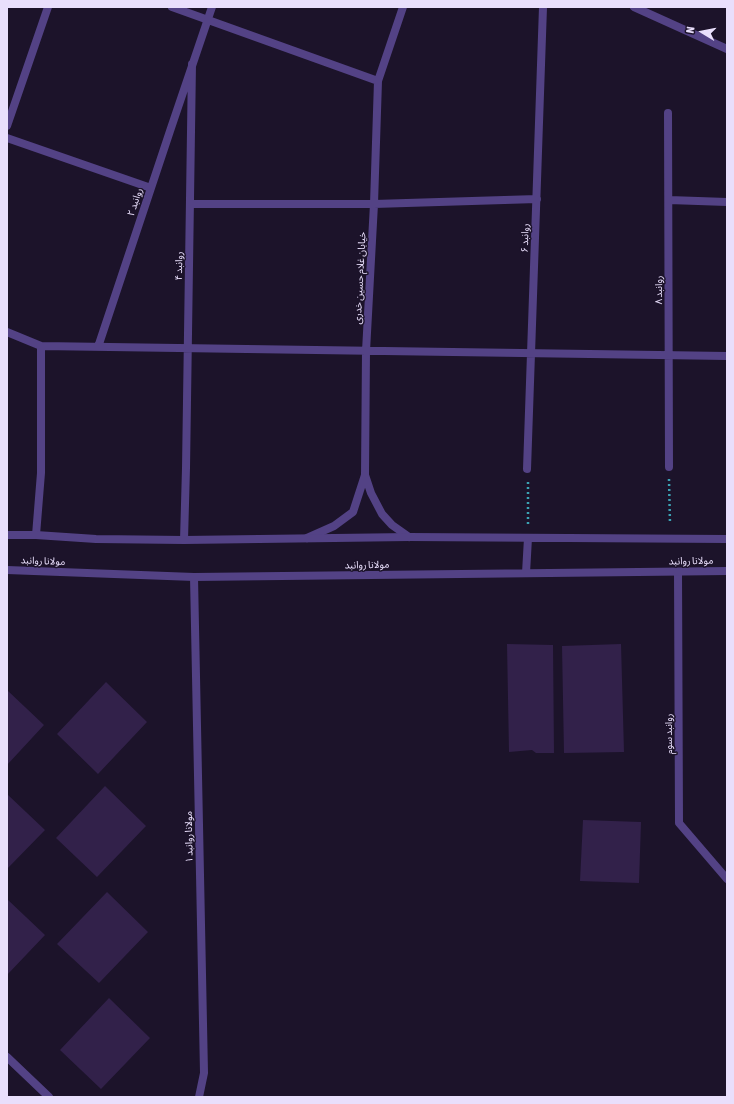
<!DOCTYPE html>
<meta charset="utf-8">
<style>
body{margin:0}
#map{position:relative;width:734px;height:1104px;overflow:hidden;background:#1c132a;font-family:"Asap Condensed",sans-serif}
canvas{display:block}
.frame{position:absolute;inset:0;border:8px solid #e9dffc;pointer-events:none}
.north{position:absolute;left:682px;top:12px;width:40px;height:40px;-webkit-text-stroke:3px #1c132a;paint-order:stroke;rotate:280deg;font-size:11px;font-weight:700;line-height:16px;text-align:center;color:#e9dffc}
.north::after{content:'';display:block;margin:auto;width:14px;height:18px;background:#e9dffc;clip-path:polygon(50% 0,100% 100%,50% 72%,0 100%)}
</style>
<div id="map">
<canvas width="734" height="1104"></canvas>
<div class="frame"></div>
<div class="north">N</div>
</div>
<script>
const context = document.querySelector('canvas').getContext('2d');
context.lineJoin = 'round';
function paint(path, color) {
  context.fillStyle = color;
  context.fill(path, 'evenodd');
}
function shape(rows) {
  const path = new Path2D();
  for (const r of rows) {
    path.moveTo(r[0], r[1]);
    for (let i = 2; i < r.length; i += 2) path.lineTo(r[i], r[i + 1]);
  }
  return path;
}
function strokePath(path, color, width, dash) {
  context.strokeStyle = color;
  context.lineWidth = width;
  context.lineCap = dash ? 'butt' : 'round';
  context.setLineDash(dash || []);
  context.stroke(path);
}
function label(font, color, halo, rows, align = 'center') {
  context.font = font + ' "Asap Condensed","Noto Sans Arabic",sans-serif';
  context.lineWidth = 3;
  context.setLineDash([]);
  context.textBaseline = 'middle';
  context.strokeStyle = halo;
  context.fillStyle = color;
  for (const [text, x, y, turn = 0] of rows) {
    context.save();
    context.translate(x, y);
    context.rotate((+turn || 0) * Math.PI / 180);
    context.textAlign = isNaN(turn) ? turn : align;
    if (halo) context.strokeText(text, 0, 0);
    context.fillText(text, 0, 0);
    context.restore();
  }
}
const building = shape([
 [507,644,553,645,554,753,536,753,532,750,509,752],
 [621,644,624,752,564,753,562,646],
 [106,682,147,722,98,774,57,734],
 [7,690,44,725,7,765],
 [105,786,146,826,97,877,56,838],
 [7,794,45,830,7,869],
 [583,820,641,822,639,883,580,881],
 [107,892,148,932,99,983,57,944],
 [7,899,45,935,7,975],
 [109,998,150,1038,101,1089,60,1050]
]);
const path = shape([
 [669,479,670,524],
 [528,482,528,525]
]);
const minor = shape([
 [172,7,378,81,403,7],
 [634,7,727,49],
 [668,113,669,467],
 [7,126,48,7],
 [7,138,151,188],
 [669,200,727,202],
 [190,204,374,204,537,199],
 [7,332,41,346,727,356],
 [98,347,170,131,212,7],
 [527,469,543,7],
 [365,475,371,493,382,514,392,525,409,537],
 [36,535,41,473,41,346],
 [307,538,334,526,353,512,365,475,366,351,374,204,378,81],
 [184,540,186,468,192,64],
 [678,572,679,823,727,879],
 [194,577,204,1073,199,1097],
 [7,1057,49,1097]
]);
const tertiary = shape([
 [7,535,36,535,96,539,184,540,409,537,727,539],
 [7,570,194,577,727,571],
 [526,573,528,538]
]);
const streetNames = [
 ["روانبد ۲",135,202,-72],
 ["روانبد ۶",525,238,-88],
 ["روانبد ۴",179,266,-89],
 ["خیابان غلام حسین خدری",360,278,-87],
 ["روانبد ۸",659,290,-90],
 ["مولانا روانبد",43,561,2],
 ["مولانا روانبد",691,561,-1],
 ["مولانا روانبد",367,565,-1],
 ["روانبد سوم",669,734,-90],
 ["مولانا روانبد ۱",189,837,-91]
];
paint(building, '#32214a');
strokePath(path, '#3ba2b4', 2.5, [2, 3]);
strokePath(minor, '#534285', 8);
strokePath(tertiary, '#534285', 8);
label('10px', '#e9dffc', '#1c132a', streetNames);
</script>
